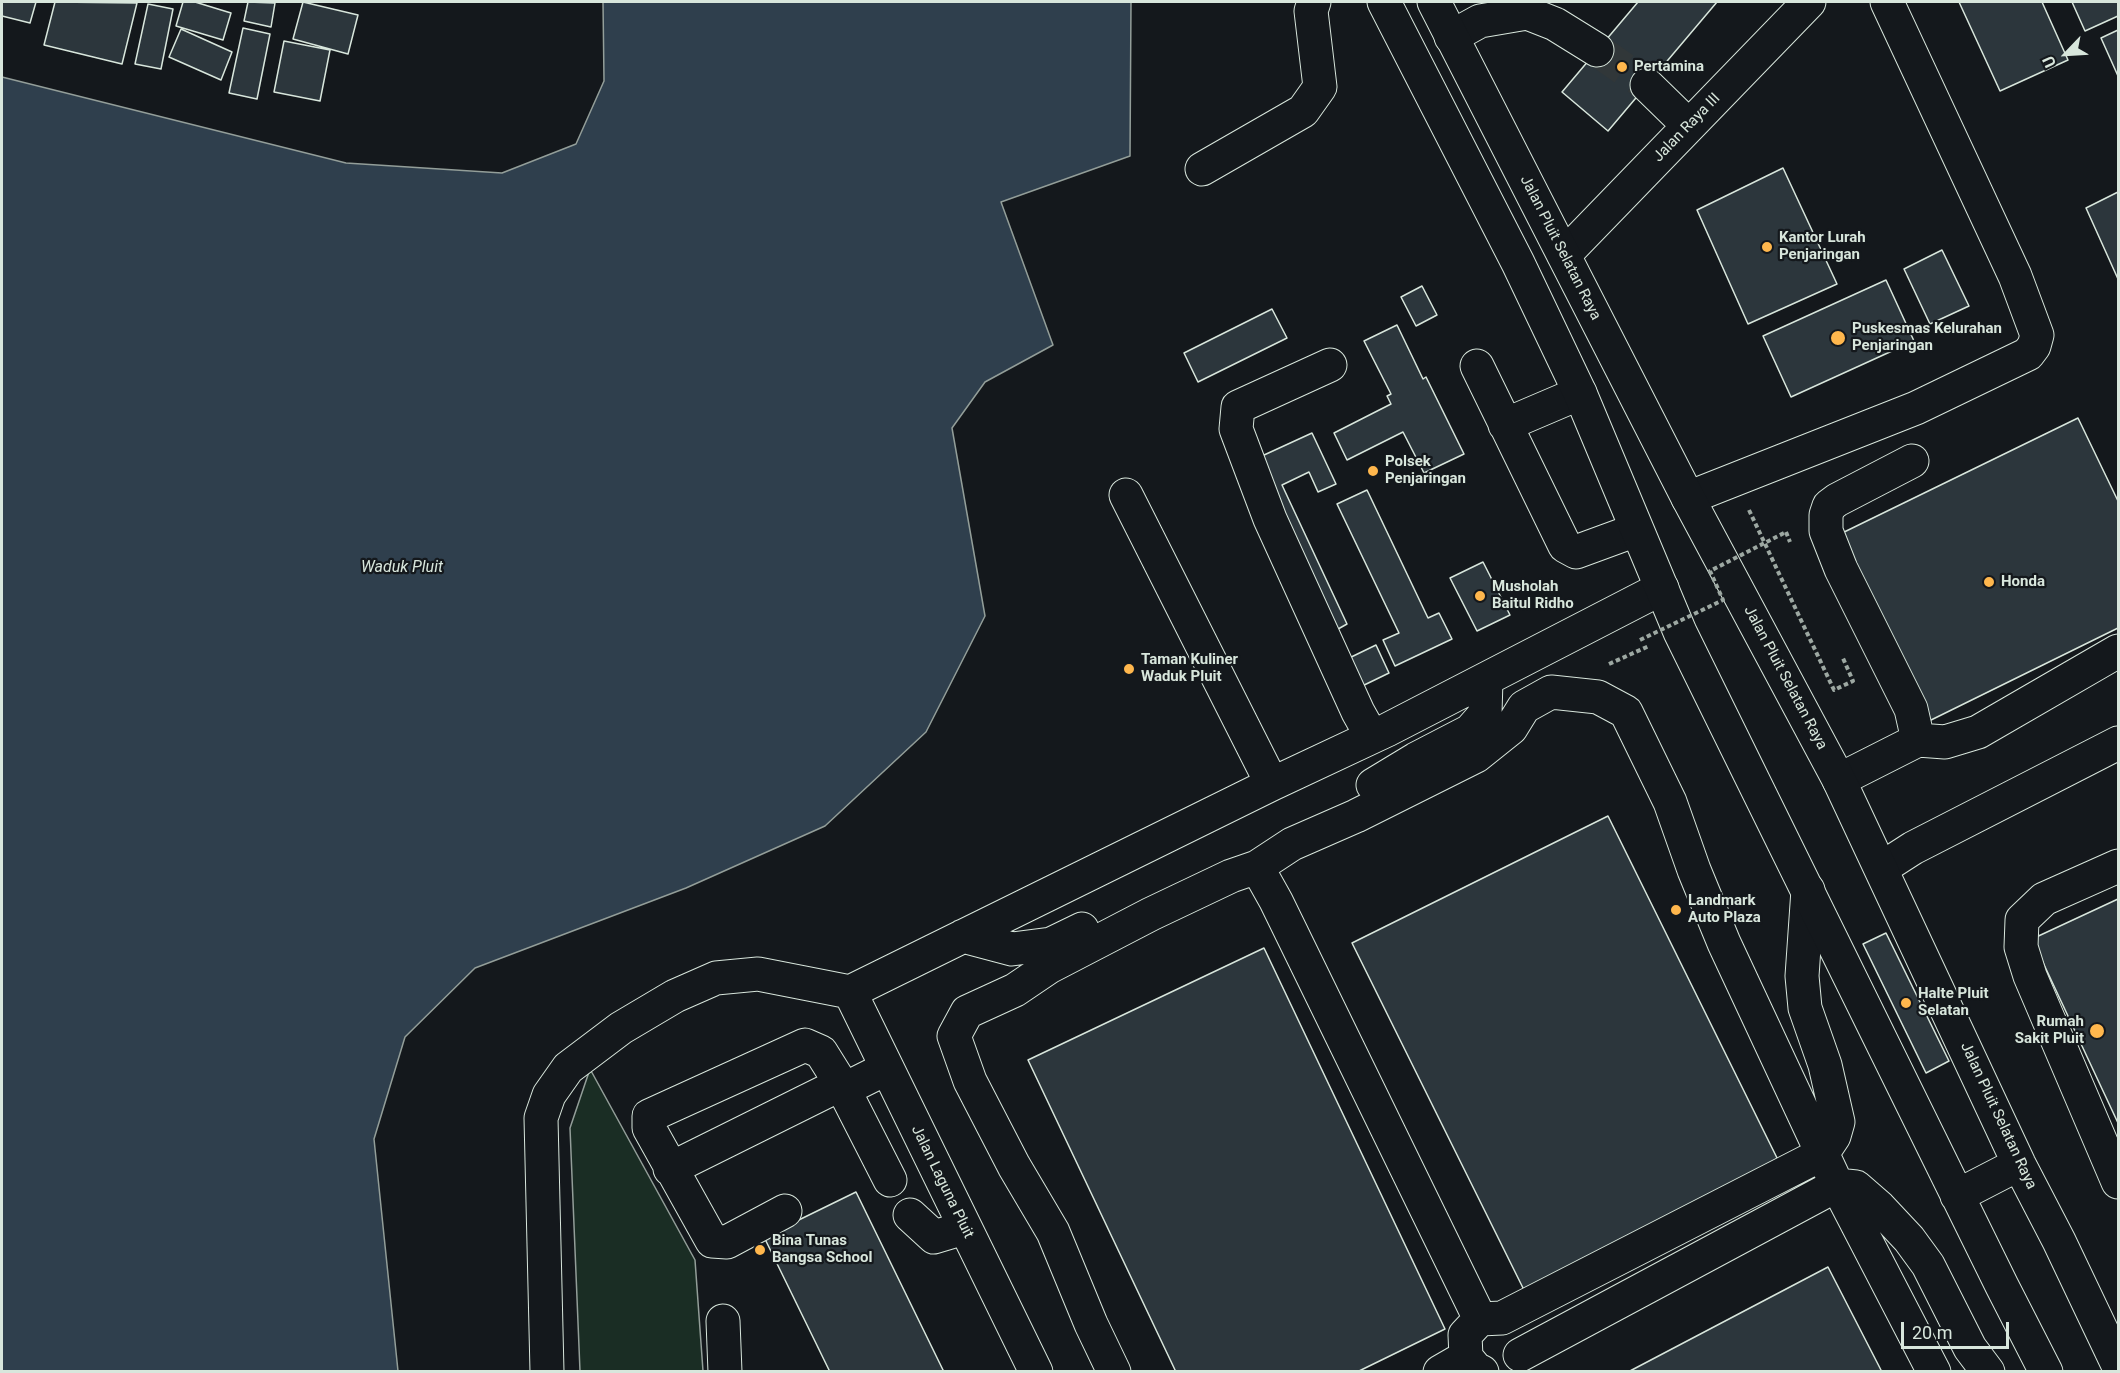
<!DOCTYPE html>
<style>
body{margin:0}
#map{position:relative;width:2120px;height:1373px;overflow:hidden;background:#14181c;font-family:Roboto,sans-serif}
canvas{display:block}
.frame{position:absolute;inset:0;border:3px solid #d8e6dc;pointer-events:none}
.north{position:absolute;left:2036px;top:24px;width:60px;height:60px;-webkit-text-stroke:4px #14181c;paint-order:stroke;rotate:245deg;font-size:16px;font-weight:700;line-height:24px;text-align:center;color:#d8e6dc}
.north::after{content:'';display:block;margin:auto;width:21px;height:27px;background:#d8e6dc;clip-path:polygon(50% 0,100% 100%,50% 72%,0 100%)}
.scale{position:absolute;left:1901px;top:1322px;width:108px;height:27px;box-sizing:border-box;border:3px solid #d8e6dc;border-top:0;padding-left:8px;font-size:18px;line-height:21px;white-space:nowrap;color:#d8e6dc;-webkit-text-stroke:4px #14181c;paint-order:stroke}
</style>
<div id="map">
<canvas width="2120" height="1373"></canvas>
<div class="frame"></div>
<div class="north">U</div>
<div class="scale">20 m</div>
</div>
<script>
const context = document.querySelector('canvas').getContext('2d');
context.lineJoin = 'round';
function paint(path, color) {
  context.fillStyle = color;
  context.fill(path, 'evenodd');
}
function shape(rows) {
  const path = new Path2D();
  for (const r of rows) {
    path.moveTo(r[0], r[1]);
    for (let i = 2; i < r.length; i += 2) path.lineTo(r[i], r[i + 1]);
  }
  return path;
}
function strokePath(path, color, width, dash) {
  context.strokeStyle = color;
  context.lineWidth = width;
  context.lineCap = dash ? 'butt' : 'round';
  context.setLineDash(dash || []);
  context.stroke(path);
}
function label(font, color, halo, rows, align = 'center') {
  context.font = font + ' Roboto,sans-serif';
  context.lineWidth = 4.5;
  context.setLineDash([]);
  context.textBaseline = 'middle';
  context.strokeStyle = halo;
  context.fillStyle = color;
  for (const [text, x, y, turn = 0] of rows) {
    context.save();
    context.translate(x, y);
    context.rotate((+turn || 0) * Math.PI / 180);
    context.textAlign = isNaN(turn) ? turn : align;
    if (halo) context.strokeText(text, 0, 0);
    context.fillText(text, 0, 0);
    context.restore();
  }
}
const green = shape([
 [590,1069,695,1260,703,1371,580,1371,570,1128,590,1069]
]);
const water = shape([
 [603,2,1131,2,1130,156,1001,202,1053,345,985,382,952,428,985,616,926,732,825,826,686,888,475,968,405,1037,374,1139,398,1371,2,1371,2,77,346,163,502,173,576,144,604,81,603,2]
]);
const building = shape([
 [2,2,36,2,30,23,2,16,2,2],
 [55,2,137,3,122,64,44,45,55,2],
 [183,2,195,2,231,13,223,40,176,26,183,2],
 [248,2,275,3,271,27,244,21,248,2],
 [303,2,358,15,348,54,293,39,303,2],
 [1638,2,1717,2,1608,131,1562,92,1638,2],
 [1959,2,2042,2,2068,60,2000,91,1959,2],
 [2072,2,2118,2,2118,16,2085,31,2072,2],
 [148,4,173,9,161,69,135,64,148,4],
 [243,28,270,34,257,99,229,93,243,28],
 [181,29,232,52,221,80,169,57,181,29],
 [2118,30,2118,76,2101,38,2118,30],
 [284,41,330,50,320,101,274,92,284,41],
 [1783,168,1837,284,1748,324,1697,210,1783,168],
 [2118,192,2118,279,2086,208,2118,192],
 [1942,250,1969,306,1930,324,1904,269,1942,250],
 [1886,280,1914,341,1791,397,1763,336,1886,280],
 [1422,286,1437,315,1416,326,1401,297,1422,286],
 [1272,309,1287,338,1198,382,1184,353,1272,309],
 [1397,325,1423,379,1426,377,1464,454,1424,473,1403,432,1347,460,1334,433,1391,404,1387,396,1391,394,1364,341,1397,325],
 [2078,418,2118,501,2118,628,1927,722,1836,536,2078,418],
 [1312,433,1336,484,1318,492,1309,472,1282,485,1347,624,1331,633,1251,461,1312,433],
 [1367,490,1428,618,1439,613,1452,639,1395,666,1383,640,1399,633,1337,504,1367,490],
 [1483,562,1510,615,1477,631,1450,578,1483,562],
 [1376,645,1389,673,1356,689,1343,661,1376,645],
 [1608,816,1781,1166,1525,1292,1352,943,1608,816],
 [2118,899,2118,1123,2032,939,2118,899],
 [1886,933,1949,1061,1926,1073,1863,944,1886,933],
 [1264,948,1445,1329,1357,1372,1176,1372,1028,1060,1264,948],
 [856,1192,944,1372,830,1372,764,1237,856,1192],
 [1828,1267,1882,1372,1628,1372,1828,1267]
]);
const minorTunnel = shape([
 [1597,50,1647,85]
]);
const path = shape([
 [1749,510,1834,690,1853,681,1842,656],
 [1786,532,1790,542],
 [1609,664,1649,646]
]);
const minor = shape([
 [1451,37,1480,21,1527,13,1555,24,1597,50],
 [1647,85,1689,126],
 [1202,169,1303,111,1320,87,1311,11,1314,2],
 [1564,255,1809,2],
 [1330,365,1238,407,1236,429,1270,519,1358,712,1372,737],
 [1477,366,1565,546,1576,552,1636,530],
 [1505,425,1580,393],
 [1126,495,1272,784],
 [1688,498,1916,408,2028,354,2034,346,2037,335,2015,276,1887,2],
 [1918,740,1945,742,1978,732,2118,651],
 [1839,780,1918,740,1911,709,1841,569,1826,531,1826,515,1829,506,1837,500,1912,461],
 [1373,785,1416,759,1470,731,1485,714,1486,679],
 [2118,866,2044,899,2022,920,2021,947,2030,976,2118,1182],
 [1257,867,1276,901,1480,1319],
 [1882,868,1913,848,2118,743],
 [963,936,1012,949,1051,944,1082,929],
 [850,992,1036,1372],
 [670,1169,841,1084,853,1085,887,1068],
 [785,1211,727,1242,712,1241,649,1128,649,1116,805,1045,821,1052,841,1084,890,1180],
 [910,1215,934,1237,964,1228],
 [1502,1318,1822,1154,1834,1136,1838,1122,1825,1065,1805,1008,1802,976,1808,890],
 [723,1321,725,1372],
 [1520,1355,1837,1185,1856,1187,1879,1207,1909,1239,1928,1265,1970,1348,1988,1372],
 [547,1372,541,1118,549,1095,568,1068,621,1028,675,996,716,978,758,974,850,992,1272,784,1387,730,1662,588],
 [1114,1372,1091,1324,1053,1232,1014,1166,970,1081,954,1036,967,1012,1015,990,1049,967,1151,914,1231,876,1257,867,1292,844,1356,816,1476,756,1511,728,1524,707,1551,692,1598,697,1626,712,1670,802,1694,870,1724,943,1837,1185,1934,1372],
 [1440,1372,1466,1357],
 [1482,1372,1476,1369,1466,1357,1465,1335,1480,1319,1502,1318]
]);
const highway = shape([
 [1384,2,1518,263,1580,393,1680,632,2002,1286,2046,1372],
 [1434,2,1688,498,1839,780,2019,1164,2059,1241,2118,1365],
 [1957,1196,2019,1164]
]);
const pathBridge = shape([
 [1640,640,1723,600,1710,571,1786,532]
]);
const markers = [
 [1622,67,6,"#ffb74d"],
 [1767,247,6,"#ffb74d"],
 [1838,338,8,"#ffb74d"],
 [1373,471,6,"#ffb74d"],
 [1989,582,6,"#ffb74d"],
 [1480,596,6,"#ffb74d"],
 [1129,669,6,"#ffb74d"],
 [1676,910,6,"#ffb74d"],
 [1906,1003,6,"#ffb74d"],
 [2097,1031,8,"#ffb74d"],
 [760,1250,6,"#ffb74d"]
];
const poiNames = [
 ["Pertamina",1634,67],
 ["Kantor Lurah",1779,238],
 ["Penjaringan",1779,255],
 ["Puskesmas Kelurahan",1852,329],
 ["Penjaringan",1852,346],
 ["Polsek",1385,462],
 ["Penjaringan",1385,479],
 ["Honda",2001,582],
 ["Musholah",1492,587],
 ["Baitul Ridho",1492,604],
 ["Taman Kuliner",1141,660],
 ["Waduk Pluit",1141,677],
 ["Landmark",1688,901],
 ["Auto Plaza",1688,918],
 ["Halte Pluit",1918,994],
 ["Selatan",1918,1011],
 ["Rumah",2084,1022,"right"],
 ["Sakit Pluit",2084,1039,"right"],
 ["Bina Tunas",772,1241],
 ["Bangsa School",772,1258]
];
const streetNames = [
 ["Jalan Raya III",1687,128,-46],
 ["Jalan Pluit Selatan Raya",1560,248,63],
 ["Jalan Pluit Selatan Raya",1785,678,62],
 ["Jalan Pluit Selatan Raya",1998,1116,65],
 ["Jalan Laguna Pluit",942,1182,64]
];
const waterNames = [
 ["Waduk Pluit",402,568]
];
paint(green, '#1a2d24');
strokePath(green, '#939e99', 1.5);
paint(water, '#2f3f4d');
strokePath(water, '#939e99', 1.5);
paint(building, '#2c363c');
strokePath(building, '#d8e6dc', 1.5);
strokePath(minorTunnel, '#313739', 33, [33, 16]);
strokePath(minor, '#d8e6dc', 35);
strokePath(highway, '#d8e6dc', 35);
strokePath(path, '#9da8a2', 4, [4.5, 3]);
strokePath(minor, '#14181c', 33);
strokePath(highway, '#14181c', 33);
strokePath(pathBridge, '#9da8a2', 4, [4.5, 3]);
for (const [x, y, r, color] of markers) {
  const dot = new Path2D();
  dot.arc(x, y, r, 0, 2 * Math.PI);
  context.fillStyle = color;
  context.fill(dot);
  strokePath(dot, '#14181c', 2);
}
label('bold 15px', '#d8e6dc', '#14181c', poiNames, 'left');
label('15px', '#d8e6dc', '#14181c', streetNames);
label('italic 16px', '#d8e6dc', '#14181c', waterNames);
</script>
